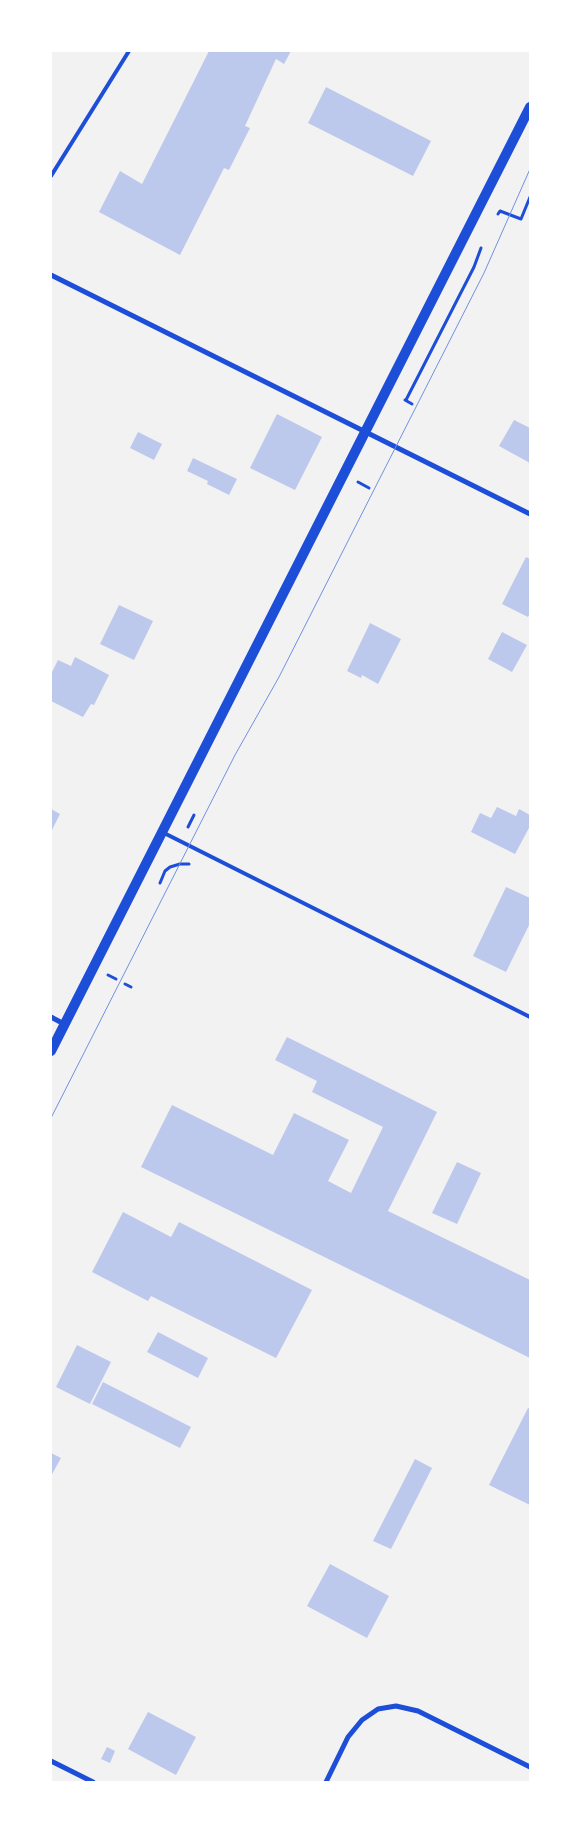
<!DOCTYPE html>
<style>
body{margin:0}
#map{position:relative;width:581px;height:1833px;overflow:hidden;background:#f2f2f2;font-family:Helvetica,sans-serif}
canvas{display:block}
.frame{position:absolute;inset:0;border:52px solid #fff;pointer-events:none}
</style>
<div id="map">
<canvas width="581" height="1833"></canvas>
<div class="frame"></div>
</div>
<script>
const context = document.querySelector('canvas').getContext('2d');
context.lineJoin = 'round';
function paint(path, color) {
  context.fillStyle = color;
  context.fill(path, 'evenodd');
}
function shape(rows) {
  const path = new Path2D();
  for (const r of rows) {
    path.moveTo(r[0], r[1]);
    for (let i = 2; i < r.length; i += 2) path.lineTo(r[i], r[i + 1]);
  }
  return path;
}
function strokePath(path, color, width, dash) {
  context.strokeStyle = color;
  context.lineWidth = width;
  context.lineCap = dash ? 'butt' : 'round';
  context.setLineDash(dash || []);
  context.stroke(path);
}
const building = shape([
 [209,51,291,51,284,64,276,59,245,126,250,128,229,170,224,168,180,255,99,212,120,171,142,184],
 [326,87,431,141,413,176,308,123],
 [277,414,322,437,295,490,250,468],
 [514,420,530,428,530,463,499,446],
 [138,432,162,444,154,460,130,448],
 [193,458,237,479,229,495,207,484,208,481,187,471],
 [526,557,530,559,530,613,528,617,502,604],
 [119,605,153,621,134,660,100,644],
 [370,623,401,639,378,684,362,675,361,678,347,671],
 [502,632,527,645,512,672,488,659],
 [75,657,109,675,94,705,91,704,83,717,51,701,51,674,58,660,71,666],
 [497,807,516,816,519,809,530,815,530,826,515,854,471,832,480,813,491,818],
 [51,809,60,814,51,832],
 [506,887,530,898,530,923,506,972,473,956],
 [287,1037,437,1112,388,1211,530,1280,530,1358,141,1167,172,1105,273,1155,294,1113,349,1140,328,1181,351,1193,383,1127,312,1092,317,1081,275,1060],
 [457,1162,481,1173,457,1224,432,1213],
 [123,1212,171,1237,179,1222,312,1290,276,1358,151,1296,148,1301,92,1272],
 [158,1332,208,1358,198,1378,147,1352],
 [77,1345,111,1362,90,1404,56,1387],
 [103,1382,191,1427,180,1448,92,1404],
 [528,1408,530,1409,530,1505,489,1485],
 [51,1453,61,1458,51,1476],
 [415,1459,432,1468,391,1549,373,1541],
 [330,1564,389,1596,367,1638,307,1606],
 [148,1712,196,1737,176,1775,128,1749],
 [107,1747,115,1751,110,1763,101,1759]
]);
const path = shape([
 [498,214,500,211,521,219,530,197],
 [405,400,412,404],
 [406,400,474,267,481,248],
 [358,482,369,488],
 [188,827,194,815],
 [160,883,165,871,170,867,180,864,189,864],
 [108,975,116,979],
 [125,984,131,987]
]);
const service = shape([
 [51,176,129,51],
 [164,833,530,1017]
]);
const minor = shape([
 [51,275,530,514],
 [51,1017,64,1024],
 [51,1761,93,1782],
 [326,1782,348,1737,362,1720,378,1709,396,1706,418,1711,530,1767]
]);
const secondary = shape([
 [51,1051,530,107]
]);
const tram = shape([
 [51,1118,235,755,279,677,484,273,530,169]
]);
paint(building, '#bdc9ec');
strokePath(path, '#1d4ed8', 3);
strokePath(service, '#1d4ed8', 4);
strokePath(minor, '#1d4ed8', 5);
strokePath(secondary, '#1d4ed8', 10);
strokePath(tram, '#7290e2', 1);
</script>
